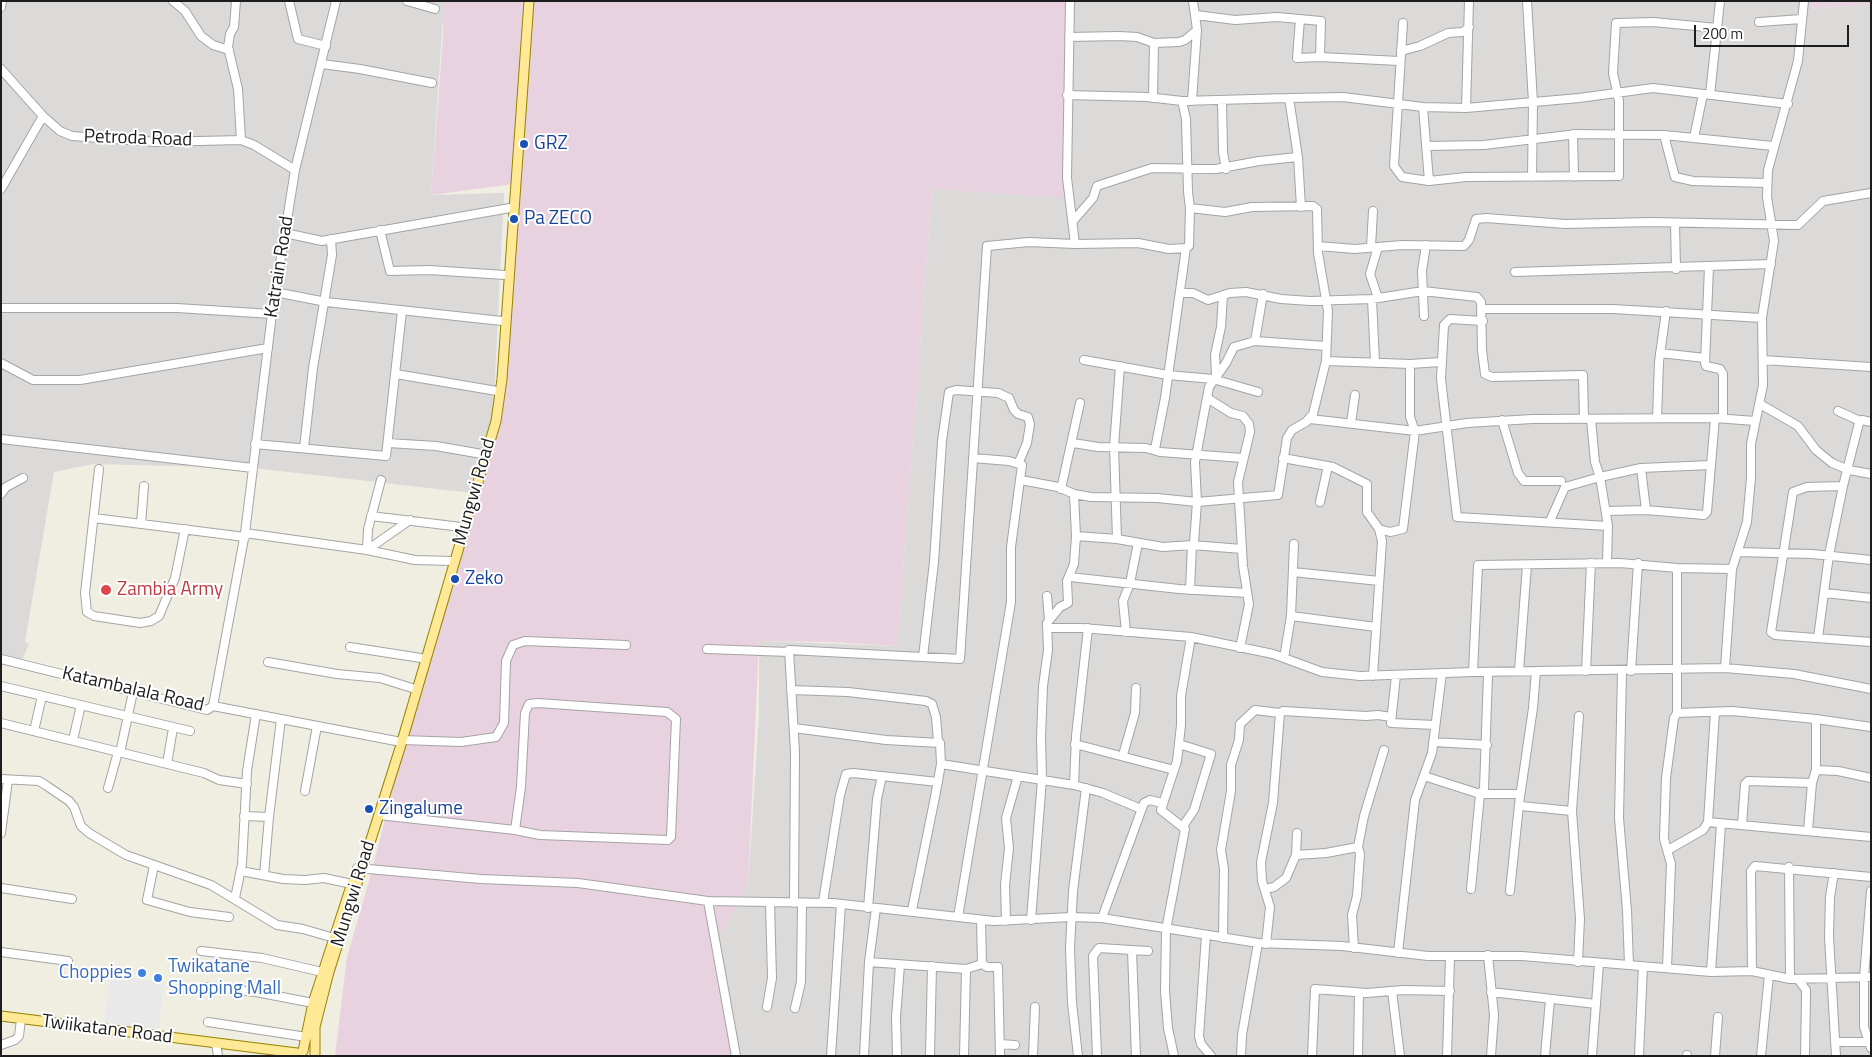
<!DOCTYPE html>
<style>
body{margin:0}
#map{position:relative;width:1872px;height:1057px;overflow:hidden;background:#efeee1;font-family:"Titillium Web",sans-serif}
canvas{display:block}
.frame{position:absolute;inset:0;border:2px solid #1d1d1d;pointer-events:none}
.scale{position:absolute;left:1694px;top:25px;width:155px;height:22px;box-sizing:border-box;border:2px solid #1d1d1d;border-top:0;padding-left:6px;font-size:15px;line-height:18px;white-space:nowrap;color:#1d1d1d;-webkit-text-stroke:4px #fff;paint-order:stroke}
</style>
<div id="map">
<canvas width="1872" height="1057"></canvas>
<div class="frame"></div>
<div class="scale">200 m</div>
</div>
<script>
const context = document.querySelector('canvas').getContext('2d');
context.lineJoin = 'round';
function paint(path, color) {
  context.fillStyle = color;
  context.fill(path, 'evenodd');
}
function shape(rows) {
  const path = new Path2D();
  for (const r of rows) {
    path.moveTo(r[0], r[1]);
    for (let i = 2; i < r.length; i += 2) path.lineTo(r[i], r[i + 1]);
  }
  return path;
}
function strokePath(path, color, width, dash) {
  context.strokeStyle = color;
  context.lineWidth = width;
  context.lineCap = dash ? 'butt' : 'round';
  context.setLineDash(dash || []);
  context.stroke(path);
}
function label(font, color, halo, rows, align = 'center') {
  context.font = font + ' "Titillium Web",sans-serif';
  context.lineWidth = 4;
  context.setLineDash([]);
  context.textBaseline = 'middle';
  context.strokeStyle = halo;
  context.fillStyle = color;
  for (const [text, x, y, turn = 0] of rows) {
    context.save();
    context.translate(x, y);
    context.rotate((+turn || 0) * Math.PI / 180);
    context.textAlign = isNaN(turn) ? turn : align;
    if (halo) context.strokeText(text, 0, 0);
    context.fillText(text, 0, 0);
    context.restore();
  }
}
const residential = shape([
 [1,1,444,1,431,195,504,193,493,419,472,493,253,468,94,464,54,472,25,642,29,644,19,667,1,661],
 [1066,1,1810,1,1810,9,1871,4,1871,1056,735,1056,715,942,748,886,759,714,759,641,897,646,932,189,1064,197]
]);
const industrial = shape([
 [443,1,1066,1,1064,198,932,189,897,646,829,642,759,641,748,886,715,943,735,1056,335,1056,347,957,371,874,395,780,492,448,521,183,431,195,443,38],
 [1810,1,1871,1,1871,4,1809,9]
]);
const parking = shape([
 [110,975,164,982,158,1035,103,1028]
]);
const minor = shape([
 [173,1,185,11,201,36,213,45,229,50],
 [236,1,234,27,230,34,228,47,238,89,241,140],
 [289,1,298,39,326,46],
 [407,1,435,9],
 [1070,1,1067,178,1075,244],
 [1527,1,1533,102,1532,177],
 [1,7,2,1],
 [1196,15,1235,20,1277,17,1321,21,1320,57],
 [1300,19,1297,58,1320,57,1399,61],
 [1759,22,1802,19],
 [1403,23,1394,166,1402,177,1429,181,1466,177,1619,176,1619,101,1613,73,1616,23,1653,22,1717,28],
 [1069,37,1119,36,1137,37,1154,43,1179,42,1185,40,1197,30,1193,1],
 [1401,51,1420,46,1448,33,1463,32,1469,27],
 [322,64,360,69,432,83],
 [1,69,43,116,60,131,72,136,157,142,241,140,254,145,295,170],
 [1067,95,1147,97,1182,101,1289,98],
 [1710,95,1720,1],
 [1153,98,1154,43],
 [1192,101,1197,30],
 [1222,101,1223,152,1226,169],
 [1423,107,1429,181],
 [1466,108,1469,1],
 [1573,134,1574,177],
 [1664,135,1675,177,1693,181,1766,183],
 [1694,138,1703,94],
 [1427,146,1484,145,1577,134,1664,135,1773,146],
 [1,189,43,116],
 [1301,207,1298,157,1289,98,1343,97,1423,107,1466,108,1579,98,1653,88,1788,104],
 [1073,221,1093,198,1097,186,1152,168,1216,169,1259,161,1298,157],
 [1675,223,1676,269],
 [380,230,390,271,429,270,505,275],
 [285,233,322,241,510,208],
 [1318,246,1355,249,1402,245,1464,246,1469,240,1476,219,1486,218,1565,224,1651,222,1798,225,1823,201,1871,193],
 [1371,247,1373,211],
 [1709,267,1705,363,1706,366,1720,369,1723,374,1723,418],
 [1515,272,1771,264],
 [275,292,326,302,502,321],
 [1180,293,1193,293,1208,300,1230,293,1246,292,1281,299,1310,301,1372,299,1423,291,1477,297,1481,302,1482,350,1485,374,1492,377,1583,375,1584,419],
 [1378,298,1370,274,1378,247],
 [1372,299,1375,362],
 [1,308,177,308,272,314],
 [1482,309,1613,309,1762,318],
 [1424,316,1422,271,1426,245],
 [1483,321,1450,319,1444,325,1441,379,1457,517,1608,526,1600,477,1641,468,1711,465],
 [1255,341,1263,294],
 [1660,353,1705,358],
 [1084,360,1168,375,1213,379,1258,392],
 [1763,360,1871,367],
 [1326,361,1410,364,1441,362],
 [1,363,33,380,80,380,268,348],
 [1410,364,1410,417,1415,431,1467,423,1532,419,1715,418,1755,421],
 [396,374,497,391],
 [1216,374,1215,355,1221,327,1223,295],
 [1207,398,1231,413,1243,416,1249,424,1250,432,1238,482,1243,566,1249,604,1240,648],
 [1760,404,1798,426,1816,450,1832,463,1849,470,1871,474],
 [1838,411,1860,421],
 [1657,418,1659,362,1666,311],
 [1310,419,1415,431,1403,529,1390,532,1379,529],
 [1502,420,1518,473,1524,481,1561,481],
 [1351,423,1355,395],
 [1,439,253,468],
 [388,443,436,446,482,454],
 [1073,443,1098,447,1146,448,1160,452,1243,458],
 [255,444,386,456,402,311],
 [304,448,313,368,332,255,331,239],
 [1155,449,1165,398,1186,248],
 [1283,458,1333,467,1367,484,1367,512,1379,529,1382,541,1373,676],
 [1641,468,1646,510],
 [99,469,85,593,87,612,94,616,140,623,151,621,159,616,175,578,185,529],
 [1021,480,1058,487,1074,494,1091,497,1157,498,1197,502,1278,495,1287,438,1292,430,1306,422,1313,414,1326,361,1328,311,1318,253,1317,209,1313,206,1252,207,1225,212,1190,208],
 [1843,486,1807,487,1793,492,1771,632,1775,635,1871,642],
 [1061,489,1080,403],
 [1,494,6,487,23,478],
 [1320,502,1328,466],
 [1606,511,1646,510,1704,515,1707,512,1715,418],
 [371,516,461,527],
 [94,518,245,537],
 [1550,521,1565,487,1600,477,1595,462,1591,419],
 [141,524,144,486],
 [245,533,367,550,415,560,452,561],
 [1076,536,1117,539,1163,547,1192,545,1194,543,1197,502,1195,462,1209,387,1226,363,1234,347,1255,341,1326,346],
 [1117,539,1114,447,1120,366],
 [367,550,368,529,381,480],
 [367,550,410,520],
 [1738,552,1812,554,1871,560],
 [1607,563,1608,526],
 [1293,572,1379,581],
 [1070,577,1179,589,1247,593],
 [1190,590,1192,545,1242,549],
 [1825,593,1871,598],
 [1047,596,1049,620],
 [1291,616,1376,627],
 [1047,628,1082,628,1191,637,1273,654,1322,672,1360,676,1473,672,1725,668,1794,674,1871,689],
 [1126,632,1123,601,1130,583,1138,543],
 [1818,638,1829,555,1843,486,1859,423,1862,420,1871,422],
 [350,647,421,658],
 [707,649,789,652],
 [923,657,934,562,942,441,949,392,956,390,998,393,1009,398,1014,410,1018,414,1028,417,1030,424,1027,443,1019,462],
 [1284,658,1291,616,1294,544],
 [1,659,207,710,213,706,245,533,272,314,295,170,336,1],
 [268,662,337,674,380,678,412,688],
 [1725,668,1732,569,1747,522,1751,478,1751,444,1763,385,1762,318,1774,241,1767,197,1768,170,1798,61,1804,1],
 [1519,671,1527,565],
 [1536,671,1533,708,1519,804,1521,806,1572,811],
 [1586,671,1591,563],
 [1622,671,1619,818,1627,910,1629,965],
 [1631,671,1638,563],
 [1473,672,1478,565,1620,563,1677,568,1732,569],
 [1396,675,1391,723,1435,725],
 [1,686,190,731],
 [791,690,848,692,926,701,932,704,936,717,938,742],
 [213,706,396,741],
 [1715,712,1708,822,1871,837],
 [1677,713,1732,711,1816,719],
 [1,723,204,773,219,780,247,784],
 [794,728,886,740,940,743,941,764,935,797,912,910],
 [34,731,42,696],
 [73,740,81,705],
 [402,740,461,742,496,737,504,723,506,661,513,645,525,641,626,645],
 [1433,742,1487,745],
 [1075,744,1174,770],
 [1179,744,1211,754,1194,810,1183,826],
 [120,753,133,692],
 [1123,755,1135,713,1136,688],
 [167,764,173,728],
 [941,764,1074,785,1103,793,1141,809],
 [1816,770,1838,771,1871,778],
 [1424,776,1480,794,1484,789,1488,674],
 [1,779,39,781,47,786,69,801,74,807,81,826,89,833,126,855,211,885,277,925,303,929,334,938],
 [1074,785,1076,736,1088,628],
 [108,788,118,752],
 [305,791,317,726],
 [379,815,515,830,540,835,668,840,671,837,676,719,667,712,538,703,529,704,525,713,521,787,515,830],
 [244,816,269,817,281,719],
 [1742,825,1745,784,1748,781,1812,783],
 [1808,831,1812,783,1816,770,1816,719,1871,727],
 [1,833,8,780],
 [1668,850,1703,830,1708,822],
 [1360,854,1358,847,1364,816,1384,750],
 [1296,855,1326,853,1358,847],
 [154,865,147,900,190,912,229,917],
 [1789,867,1790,979],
 [357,868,481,879,578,883,708,901,833,903,994,921,1071,917,1102,918,1258,943,1342,946,1428,956,1522,956,1711,972,1752,971,1790,979,1871,977],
 [241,871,283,879,305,880,324,878,352,884],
 [1834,873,1830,897,1829,937,1836,1056],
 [264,875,269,817],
 [1,888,72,899],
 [1265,889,1274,887,1286,878,1296,855,1297,833],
 [1471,889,1480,794,1520,794],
 [1510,891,1519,805],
 [1871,891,1864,977,1864,1027,1871,1048],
 [235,898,242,864,247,771,256,714],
 [708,901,736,1056],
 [823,902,840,795,846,774,853,773,938,782],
 [794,903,795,752,789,650,960,659,987,246,1029,242,1075,244,1138,243,1169,249,1186,248,1189,246,1190,208,1188,192,1186,119,1182,101],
 [868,908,877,799,882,776],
 [958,917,1011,602,1011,547,1022,465,1009,461,973,458],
 [1102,918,1144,803,1150,800,1162,803],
 [981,920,982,964,987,967,998,967,1000,1056],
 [1031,920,1042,779,1041,737,1043,686,1048,650,1047,623,1060,607,1068,603,1067,581,1074,564,1076,536,1074,494],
 [1006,921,1005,885,1009,848,1006,818,1018,776],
 [1206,935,1199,1036,1201,1044,1211,1056],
 [1223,938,1224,869,1221,850,1231,791,1231,765,1239,740,1240,724,1255,710,1280,713],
 [1266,944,1270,907,1262,881,1261,862,1273,803,1280,713,1283,711,1366,716,1378,715,1391,717],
 [1354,948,1352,915,1357,896,1360,854],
 [201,951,262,958,322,972],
 [1132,951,1136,1056],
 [1,952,68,961],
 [1398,953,1415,800,1432,753,1442,673],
 [1488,955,1494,1015,1491,1056],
 [869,962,966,969,982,964],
 [1578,962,1580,919,1572,811,1579,716],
 [1667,968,1671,864,1664,839,1666,778,1674,718,1677,713,1677,568],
 [1752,971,1751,871,1755,866,1871,877],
 [1711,972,1721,824],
 [1798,979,1806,990,1806,996,1805,1056],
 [206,987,256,992,313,1003],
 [1392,991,1400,1056],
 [1491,992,1596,1004],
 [767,1007,772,978,770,902],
 [795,1008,801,982,802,903],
 [208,1022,307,1037],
 [1835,1042,1871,1042],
 [216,1044,218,1056],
 [1000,1044,1015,1045],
 [1,1045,15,1040,19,1036,21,1019],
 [831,1056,841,904],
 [864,1056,869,962,876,908],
 [897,1056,896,1017,900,965],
 [930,1056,932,966],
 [964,1056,966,969],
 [1033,1056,1035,1007],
 [1078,1056,1072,1003,1070,948,1073,891,1086,788],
 [1097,1056,1093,956,1099,948,1148,951],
 [1174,1056,1168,1028,1165,991,1166,930,1185,829,1161,810,1177,761,1181,725,1181,696,1191,637],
 [1241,1056,1242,1035,1258,943],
 [1312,1056,1315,989,1367,993,1403,990,1450,991],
 [1358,1056,1359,993],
 [1447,1056,1450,957],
 [1545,1056,1550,1000],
 [1592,1056,1599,964],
 [1639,1056,1643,966],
 [1687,1056,1687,1055],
 [1715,1056,1718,1017],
 [1761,1056,1769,975]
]);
const major = shape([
 [1,1016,297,1053],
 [303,1051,313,1003,352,883],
 [315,1054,315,1027,329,972,400,748,496,421,502,379,529,1]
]);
const markers = [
 [524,144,5,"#1a4fb4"],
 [514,219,5,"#1a4fb4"],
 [455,579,5,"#1a4fb4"],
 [106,590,6,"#e0444e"],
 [369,809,5,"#1a4fb4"],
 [142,973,5,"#3f7fe0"],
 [158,978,5,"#3f7fe0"]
];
const streetNames = [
 ["Petroda Road",138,139,2],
 ["Katrain Road",280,267,-81],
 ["Mungwi Road",475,492,-74],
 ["Katambalala Road",133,690,13],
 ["Mungwi Road",354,894,-73],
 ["Twiikatane Road",107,1030,7]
];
const transitNames = [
 ["GRZ",534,144],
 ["Pa ZECO",524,219],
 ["Zeko",465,579],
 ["Zingalume",379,809]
];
const healthNames = [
 ["Zambia Army",117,590]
];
const shopNames = [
 ["Twikatane",168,967],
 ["Shopping Mall",168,989],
 ["Choppies",132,973,"right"]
];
paint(residential, '#dbdad9');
paint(industrial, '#e9d2e0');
paint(parking, '#e9e9e9');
strokePath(minor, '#a4a4a4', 10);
strokePath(major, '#958400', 11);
strokePath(minor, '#fff', 8);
strokePath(major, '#ffe896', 9);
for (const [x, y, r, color] of markers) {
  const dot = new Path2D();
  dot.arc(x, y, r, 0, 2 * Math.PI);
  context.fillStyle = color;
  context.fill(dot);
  strokePath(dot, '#fff', 2);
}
label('19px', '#1d1d1d', '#fff', streetNames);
label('19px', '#164399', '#fff', transitNames, 'left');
label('19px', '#be3a42', '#fff', healthNames, 'left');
label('19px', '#366cbe', '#fff', shopNames, 'left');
</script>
